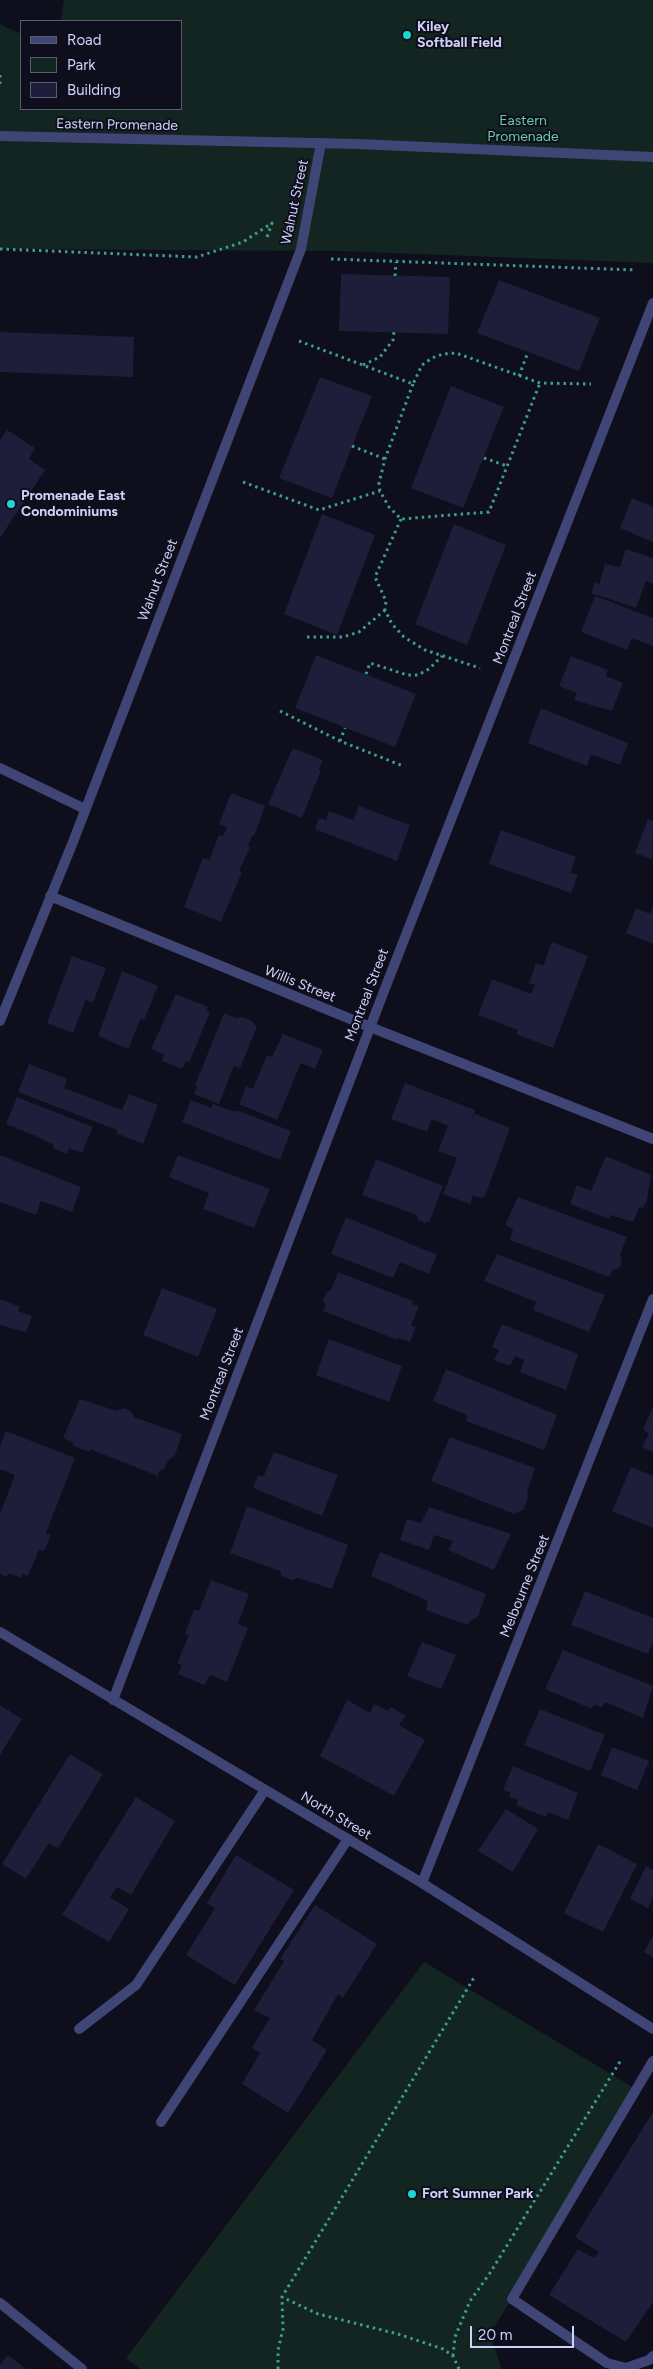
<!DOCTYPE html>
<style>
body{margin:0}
#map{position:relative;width:653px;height:2369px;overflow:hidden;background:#0e0e1c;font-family:Figtree,sans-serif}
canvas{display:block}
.legend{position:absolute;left:20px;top:20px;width:162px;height:90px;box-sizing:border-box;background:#0e0e1c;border:1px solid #5b5c74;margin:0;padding:6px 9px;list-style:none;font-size:15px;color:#cfd1f8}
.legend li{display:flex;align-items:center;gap:10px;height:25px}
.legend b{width:25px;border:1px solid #5b5c74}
.scale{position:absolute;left:470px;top:2326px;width:104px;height:22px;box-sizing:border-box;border:2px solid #cfd1f8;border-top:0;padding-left:6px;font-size:15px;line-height:18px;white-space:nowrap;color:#cfd1f8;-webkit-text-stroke:4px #0e0e1c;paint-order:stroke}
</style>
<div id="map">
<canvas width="653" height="2369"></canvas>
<ul class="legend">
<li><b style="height:6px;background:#3f4575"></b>Road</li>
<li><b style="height:14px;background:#122521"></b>Park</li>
<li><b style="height:14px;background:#1e1d3a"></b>Building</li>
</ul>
<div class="scale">20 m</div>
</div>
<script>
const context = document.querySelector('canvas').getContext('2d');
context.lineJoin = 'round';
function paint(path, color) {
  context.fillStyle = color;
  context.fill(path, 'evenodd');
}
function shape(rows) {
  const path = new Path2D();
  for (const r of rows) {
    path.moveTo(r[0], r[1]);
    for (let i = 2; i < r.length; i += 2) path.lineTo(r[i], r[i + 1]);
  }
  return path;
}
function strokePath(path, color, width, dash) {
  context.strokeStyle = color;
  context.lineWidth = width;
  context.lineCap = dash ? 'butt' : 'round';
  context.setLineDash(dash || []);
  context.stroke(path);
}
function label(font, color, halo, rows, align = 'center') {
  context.font = font + ' Figtree,sans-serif';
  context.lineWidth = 4;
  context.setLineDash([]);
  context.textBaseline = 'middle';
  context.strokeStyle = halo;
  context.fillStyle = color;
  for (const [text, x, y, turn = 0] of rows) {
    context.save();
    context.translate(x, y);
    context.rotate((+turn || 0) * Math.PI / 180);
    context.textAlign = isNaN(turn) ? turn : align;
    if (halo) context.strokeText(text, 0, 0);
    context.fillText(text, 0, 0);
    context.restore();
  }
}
const green = shape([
 [64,0,653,0,653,263,339,251,0,249,0,24,21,34,21,109,181,109,181,21,61,21],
 [424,1962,636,2089,490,2335,502,2369,140,2369,126,2358]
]);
const building = shape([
 [341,274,450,277,448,334,339,331],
 [499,280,600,318,579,371,477,333],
 [0,332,134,337,133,377,0,372],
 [320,377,372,396,332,498,279,478],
 [451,386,504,407,463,508,411,488],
 [7,430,35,448,29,459,45,470,0,538,0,440],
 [632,498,653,507,653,542,620,528],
 [322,514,375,535,337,635,284,614],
 [454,524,506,545,467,645,415,624],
 [626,549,653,558,653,584,646,581,636,608,591,593,595,582,599,584,605,564,620,567],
 [595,596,653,618,653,646,632,638,627,650,581,632],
 [316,655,416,694,395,747,295,708],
 [571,656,608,670,606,676,623,683,612,711,574,700,577,693,559,686],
 [541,708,628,743,620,765,591,754,587,766,528,743],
 [293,748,323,760,319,769,321,770,302,818,268,804],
 [231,793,265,806,254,836,252,836,248,846,250,847,239,871,242,872,221,922,184,907,203,858,209,860,219,835,223,836,227,828,219,824],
 [359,806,410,825,397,861,315,829,319,818,326,820,329,811,353,820],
 [648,819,653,821,652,859,635,853],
 [501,830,576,857,570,873,578,875,571,893,489,864],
 [653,907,653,944,626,933,636,908,650,914],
 [552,942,588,956,553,1048,516,1034,518,1030,478,1015,492,979,531,994,535,985,529,983,536,963,543,966],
 [72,956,106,968,93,1003,86,1000,73,1033,47,1023],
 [122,971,158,986,144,1020,141,1018,128,1049,98,1036],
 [176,994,208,1007,206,1011,210,1012,189,1063,186,1061,182,1069,162,1061,164,1055,151,1049],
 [224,1013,236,1018,243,1017,252,1021,257,1027,240,1068,234,1066,219,1104,194,1094,197,1086,195,1085],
 [283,1034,323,1050,315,1069,301,1063,277,1120,239,1104,246,1086,253,1089,267,1055,272,1057],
 [29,1064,67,1079,64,1088,122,1110,129,1094,158,1105,143,1144,116,1133,117,1130,18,1092],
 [405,1083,475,1110,472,1119,475,1114,510,1128,485,1196,480,1198,473,1195,470,1204,443,1194,457,1158,438,1151,448,1126,432,1119,427,1132,391,1119],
 [17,1097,93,1127,82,1153,69,1148,67,1154,53,1148,54,1145,38,1137,6,1124],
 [191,1100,211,1108,213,1104,235,1112,236,1110,291,1131,280,1160,182,1122],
 [0,1155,81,1187,72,1212,41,1201,36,1215,0,1202],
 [178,1155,270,1189,254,1228,203,1209,209,1193,169,1177],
 [606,1156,651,1175,647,1200,643,1208,639,1207,633,1222,610,1215,609,1219,570,1204,577,1185,591,1191],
 [376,1159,443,1186,430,1221,425,1223,418,1220,417,1215,362,1195],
 [518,1197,627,1237,620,1254,622,1260,620,1267,612,1271,609,1277,510,1240,513,1229,505,1225],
 [346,1217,437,1255,429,1274,400,1262,393,1278,331,1254],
 [497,1254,605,1295,589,1332,533,1310,536,1302,484,1281],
 [338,1272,413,1301,412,1304,419,1306,411,1326,416,1327,410,1342,399,1338,398,1340,323,1311,326,1305,323,1301,327,1292,331,1290],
 [162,1288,217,1309,198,1357,143,1335],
 [0,1299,20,1307,18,1311,32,1316,26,1332,0,1325],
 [502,1324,578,1354,566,1390,520,1372,524,1360,515,1356,510,1366,494,1360,499,1350,492,1347],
 [329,1339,402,1366,389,1402,316,1375],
 [446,1369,557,1415,544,1450,466,1421,467,1415,433,1401],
 [80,1399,117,1411,123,1408,131,1411,134,1417,182,1434,175,1455,168,1461,164,1469,159,1471,158,1476,90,1449,89,1452,72,1445,73,1442,63,1438],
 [653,1407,653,1452,642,1447,649,1434,643,1429],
 [6,1431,75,1458,46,1533,51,1535,44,1551,39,1550,28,1576,22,1574,21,1578,8,1573,7,1577,0,1574,0,1514,15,1475,0,1469,0,1446],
 [450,1437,535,1468,527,1492,528,1499,523,1510,514,1514,431,1481],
 [274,1452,338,1475,322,1516,253,1488,258,1475,263,1477],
 [631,1467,653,1476,653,1528,612,1511],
 [247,1506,348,1545,332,1589,298,1578,292,1580,282,1576,280,1571,230,1553],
 [429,1507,511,1534,494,1570,448,1550,453,1541,434,1535,429,1550,400,1540,407,1519,421,1523],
 [380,1552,486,1594,478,1617,471,1620,467,1625,426,1610,428,1601,371,1576],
 [211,1580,249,1594,238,1624,248,1628,227,1682,211,1675,204,1685,178,1674,182,1665,177,1664,189,1635,185,1634,194,1609,199,1611],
 [585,1591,653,1618,653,1642,648,1654,571,1625],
 [422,1642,456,1655,441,1689,407,1676],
 [563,1650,653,1686,643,1718,605,1702,602,1707,594,1705,592,1709,545,1689],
 [347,1700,370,1713,374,1704,388,1711,391,1707,406,1716,399,1725,425,1740,394,1796,320,1756],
 [0,1705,22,1719,0,1755],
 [540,1709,605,1735,590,1771,524,1745],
 [612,1747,649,1761,637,1790,601,1775],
 [70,1754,103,1774,58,1848,49,1843,26,1879,2,1864],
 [513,1766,578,1793,568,1820,548,1812,546,1817,516,1805,518,1800,509,1797,511,1793,503,1790],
 [136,1797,175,1821,131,1895,117,1887,110,1897,129,1909,109,1942,62,1915],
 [506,1809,538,1829,513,1872,478,1851],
 [598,1844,637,1864,603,1932,564,1913],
 [236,1855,294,1890,235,1985,186,1955,215,1908,207,1903],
 [646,1866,653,1870,653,1897,648,1908,630,1899],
 [315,1905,377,1944,343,1998,338,1994,312,2040,327,2050,288,2113,242,2084,260,2053,252,2048,270,2018,254,2010,284,1961,280,1959],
 [653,1935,653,1957,644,1952],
 [653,2112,653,2302,626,2342,549,2295,578,2249,594,2258,599,2252,575,2237],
 [8,2355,26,2369,0,2369,0,2365]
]);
const path = shape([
 [0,75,0,85],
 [0,249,197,257,243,242,272,223,266,240],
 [331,259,636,270],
 [395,276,396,262],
 [299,341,413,384,422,365,432,358,443,354,456,353,540,383,591,384],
 [363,365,380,357,393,340,394,332],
 [519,376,528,352],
 [413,384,385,459,379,483,380,491,389,507,401,519,489,512,540,383],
 [352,446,385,459],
 [484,458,507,466],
 [243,482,319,510,380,491],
 [401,519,375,577,386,601,385,610,392,624,404,637,425,650,480,668],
 [307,637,343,637,359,632,385,610],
 [366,674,370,663,407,675,418,675,429,669,442,656],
 [280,711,340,741,403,766],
 [340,741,345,728],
 [453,2356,455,2337,470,2301,490,2273,621,2060],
 [278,2369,278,2350,283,2329,282,2297],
 [459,2369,453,2356,443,2349,398,2334,318,2314,282,2297,475,1976]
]);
const service = shape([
 [0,768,85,809],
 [79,2029,136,1985,265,1790],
 [653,2061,512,2299,607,2363,626,2368,649,2360,653,2356],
 [161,2122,348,1839]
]);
const minor = shape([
 [50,896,370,1027,653,1139],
 [0,1021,73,842,301,249,321,143],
 [0,1632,422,1883,653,2029],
 [113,1700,384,991,653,303],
 [422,1883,653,1299],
 [0,2303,82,2369]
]);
const tertiary = shape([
 [0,136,358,144,653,157]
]);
const markers = [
 [407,35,5,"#1ed6ce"],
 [11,504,5,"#1ed6ce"],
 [412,2194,5,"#1ed6ce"]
];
const poiNames = [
 ["Kiley",417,27],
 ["Softball Field",417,43],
 ["Promenade East",21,496],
 ["Condominiums",21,512],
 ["Fort Sumner Park",422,2194]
];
const parkNames = [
 ["Eastern",523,121],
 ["Promenade",523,137]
];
const streetNames = [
 ["Eastern Promenade",117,125,1],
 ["Walnut Street",295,202,-78],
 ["Walnut Street",158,580,-69],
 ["Montreal Street",515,618,-69],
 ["Willis Street",300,984,22],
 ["Montreal Street",367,995,-69],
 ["Montreal Street",222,1374,-69],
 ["Melbourne Street",525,1586,-68],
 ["North Street",336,1816,31]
];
paint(green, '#122521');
paint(building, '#1e1d3a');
strokePath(path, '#3d9f8b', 3, [2.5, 4]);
strokePath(service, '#3f4575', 10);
strokePath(minor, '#3f4575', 10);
strokePath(tertiary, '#3f4575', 10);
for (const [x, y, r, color] of markers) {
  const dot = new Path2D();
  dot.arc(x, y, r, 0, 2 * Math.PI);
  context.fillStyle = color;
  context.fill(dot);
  strokePath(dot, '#0e0e1c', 2);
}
label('bold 14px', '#cfd1f8', '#0e0e1c', poiNames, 'left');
label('14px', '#66cda5', '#0e0e1c', parkNames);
label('14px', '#cfd1f8', '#0e0e1c', streetNames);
</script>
